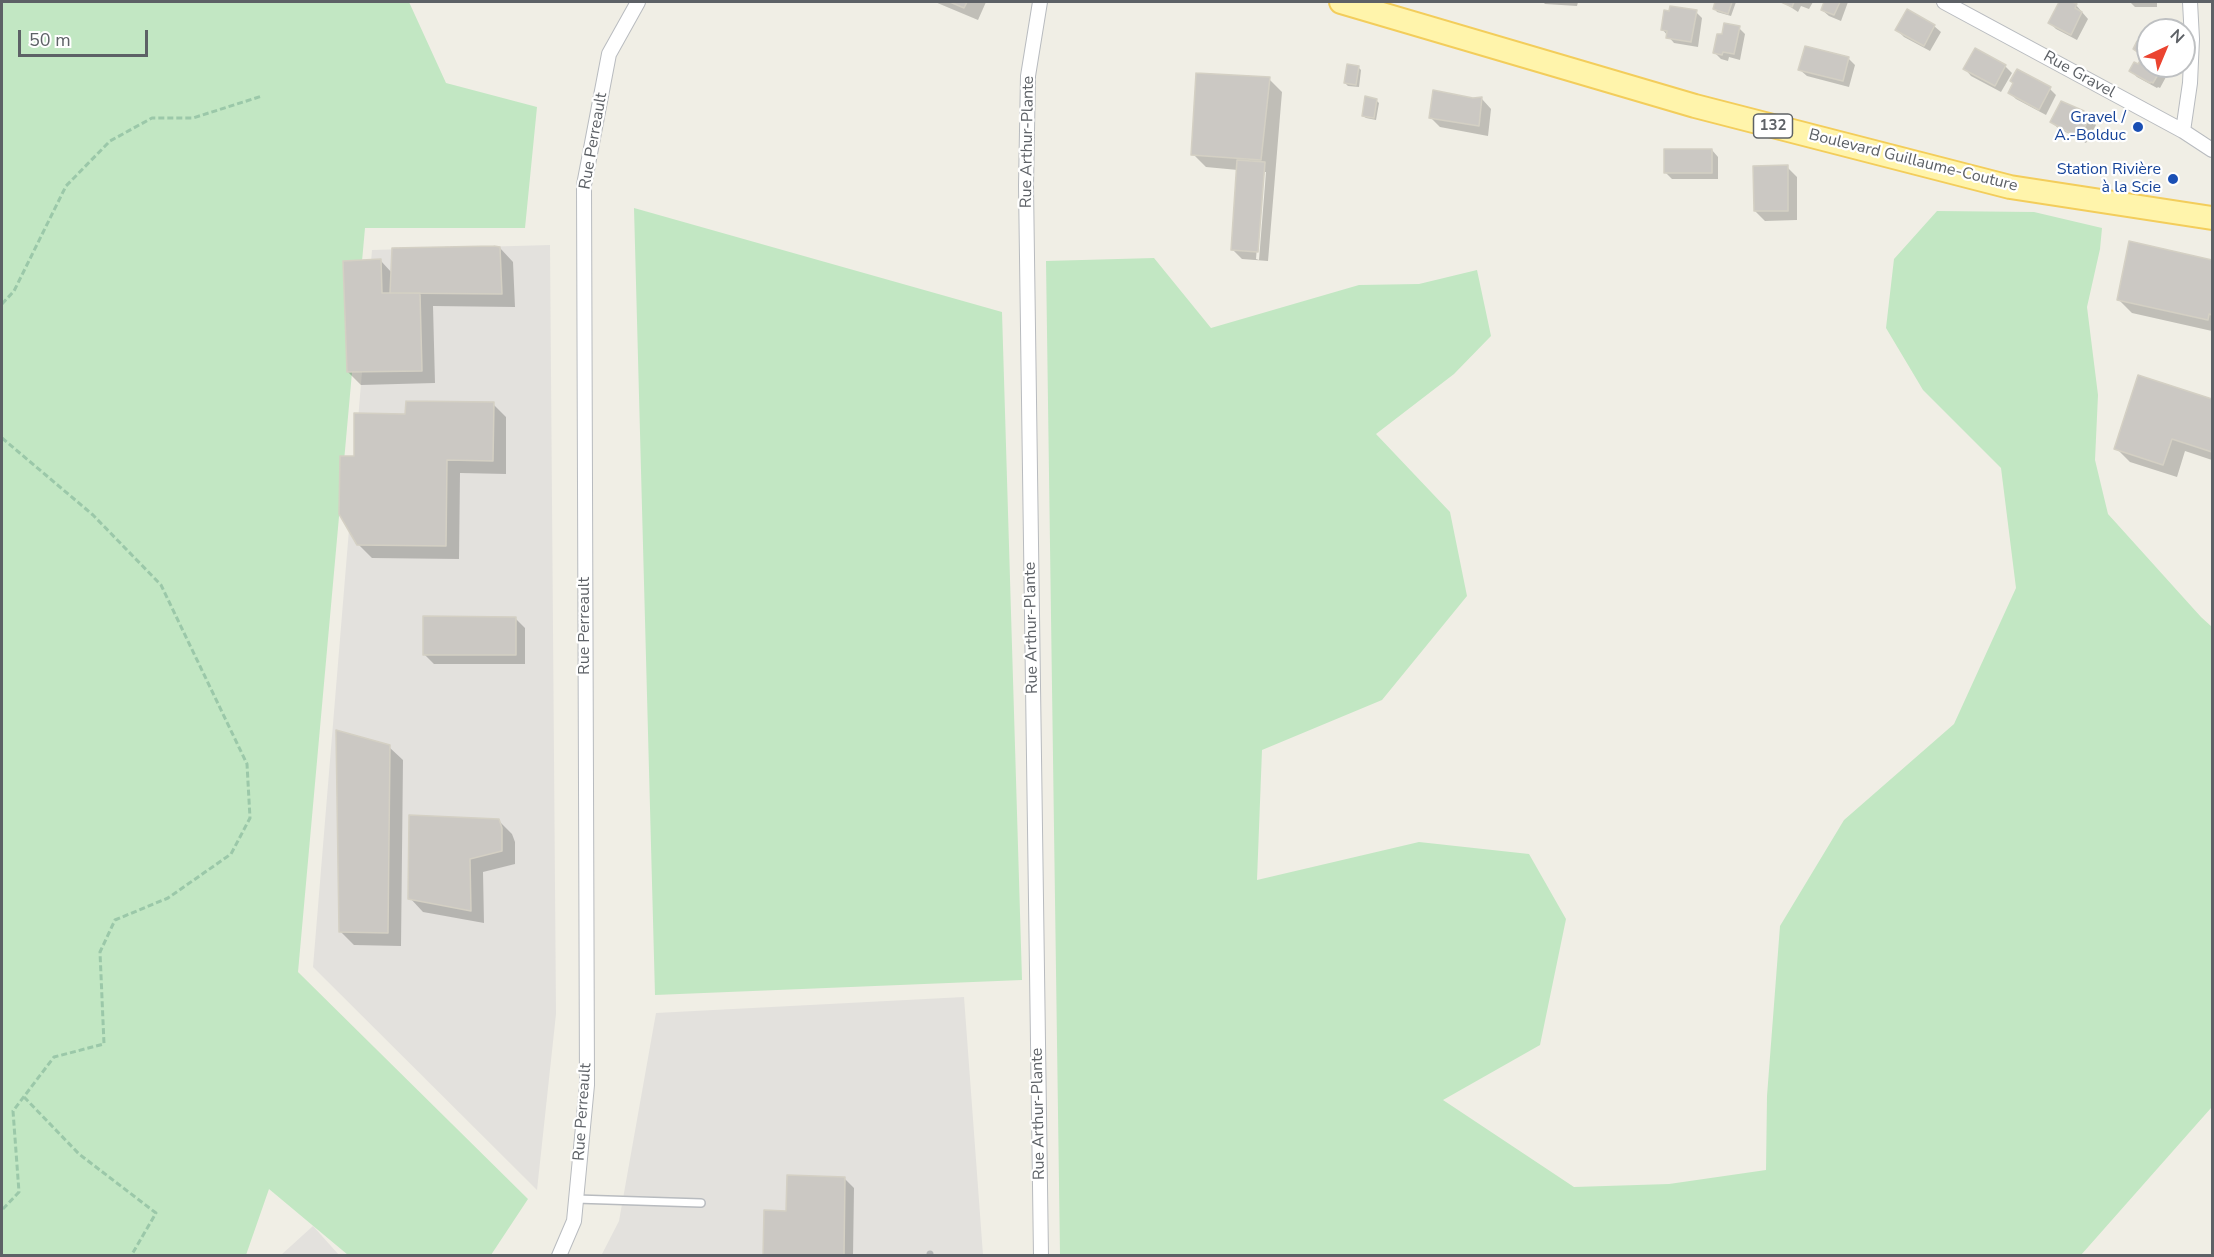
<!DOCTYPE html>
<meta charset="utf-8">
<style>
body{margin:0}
#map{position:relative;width:2214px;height:1257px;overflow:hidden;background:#f0eee5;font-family:"Nunito Sans",sans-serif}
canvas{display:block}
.frame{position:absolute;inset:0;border:3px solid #5d6166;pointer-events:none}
.north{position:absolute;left:2136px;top:18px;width:60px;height:60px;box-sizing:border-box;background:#fff;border:2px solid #bec0c2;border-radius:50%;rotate:44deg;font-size:16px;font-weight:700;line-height:24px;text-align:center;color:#5d6166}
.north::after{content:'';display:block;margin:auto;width:21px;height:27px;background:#eb4430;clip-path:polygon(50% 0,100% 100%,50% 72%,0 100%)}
.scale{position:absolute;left:18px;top:30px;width:130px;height:27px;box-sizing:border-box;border:3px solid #5d6166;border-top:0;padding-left:8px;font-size:18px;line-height:21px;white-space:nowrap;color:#5d6166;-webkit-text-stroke:4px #fff;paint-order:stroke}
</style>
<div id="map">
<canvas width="2214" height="1257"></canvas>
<div class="frame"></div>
<div class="north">N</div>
<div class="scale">50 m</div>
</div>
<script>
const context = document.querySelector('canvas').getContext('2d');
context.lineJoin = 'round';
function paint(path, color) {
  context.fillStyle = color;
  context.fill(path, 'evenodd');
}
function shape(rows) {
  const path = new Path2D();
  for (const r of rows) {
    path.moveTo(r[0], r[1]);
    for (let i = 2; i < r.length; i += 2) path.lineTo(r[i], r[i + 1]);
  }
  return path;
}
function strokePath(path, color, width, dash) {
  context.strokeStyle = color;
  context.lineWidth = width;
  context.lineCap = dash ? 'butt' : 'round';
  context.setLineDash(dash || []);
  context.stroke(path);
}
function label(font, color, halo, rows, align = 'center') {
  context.font = font + ' "Nunito Sans",sans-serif';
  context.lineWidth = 4.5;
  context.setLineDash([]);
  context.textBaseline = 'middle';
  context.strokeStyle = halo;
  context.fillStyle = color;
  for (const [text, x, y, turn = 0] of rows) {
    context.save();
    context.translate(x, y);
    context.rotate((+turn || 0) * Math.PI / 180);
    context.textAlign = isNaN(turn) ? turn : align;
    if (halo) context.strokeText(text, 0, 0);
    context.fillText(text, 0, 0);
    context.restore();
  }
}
const industrial = shape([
 [550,245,556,1014,537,1190,313,967,372,250],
 [964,997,983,1255,601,1256,619,1221,656,1013],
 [313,1226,339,1255,281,1255]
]);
const green = shape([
 [2,2,409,2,446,83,537,107,525,228,365,228,298,972,528,1199,491,1255,348,1255,269,1189,246,1255,2,1256],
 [634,208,1002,312,1022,980,655,995],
 [1937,211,2034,212,2102,228,2100,249,2087,307,2098,395,2095,460,2108,514,2201,617,2212,627,2212,1103,2211,1108,2081,1255,1060,1255,1046,261,1154,258,1211,328,1359,285,1419,284,1477,270,1491,336,1454,374,1376,434,1450,512,1467,596,1382,700,1262,750,1257,880,1419,842,1529,854,1566,919,1540,1045,1443,1100,1574,1187,1669,1184,1766,1170,1767,1096,1780,926,1844,820,1954,724,2016,588,2001,468,1923,390,1886,328,1894,259]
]);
const shadow = shape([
 [935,2,986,2,978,20],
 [1543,2,1578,2,1577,6,1545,4],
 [1717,2,1736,2,1731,16,1717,12,1715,9],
 [1783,2,1813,2,1809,9,1801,6,1798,12],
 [1826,2,1848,2,1841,21,1829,16,1822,10],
 [2061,2,2068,5,2069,2,2076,5,2088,19,2077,40,2056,29,2050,23],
 [2130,2,2157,2,2157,7,2135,7],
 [1696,12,1702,18,1698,47,1674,43,1662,29],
 [1934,26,1941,32,1930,51,1904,37,1897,30],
 [1739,28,1745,34,1740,60,1729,57,1728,61,1721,59,1715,53],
 [2148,47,2148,66,2172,66,2160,88,2158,87,2157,88,2137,77,2131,71,2139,66],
 [1848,58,1855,65,1849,87,1807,76,1800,70],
 [2005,66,2012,73,2001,92,1971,76,1965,69],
 [1359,68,1361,70,1359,87,1348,86,1345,83],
 [1269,79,1282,92,1268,261,1242,259,1232,249,1238,170,1206,167,1193,154],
 [1263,172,1266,172,1259,260,1256,259],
 [2015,83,2050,89,2056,95,2046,115,2016,99,2010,93],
 [1473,99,1482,99,1491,109,1488,136,1440,127,1430,117],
 [1376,100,1379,103,1376,120,1366,118,1363,116],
 [2070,106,2083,112,2096,125,2086,143,2058,128,2051,122],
 [1712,150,1718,157,1718,179,1672,179,1666,173],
 [1787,167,1797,177,1797,220,1765,221,1755,211],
 [2131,243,2212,261,2212,331,2132,313,2118,299],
 [500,248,513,262,515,307,433,306,435,383,361,385,348,372,381,261,392,273],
 [2139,377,2212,400,2212,460,2185,451,2177,477,2130,462,2116,448],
 [493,404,506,417,506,474,460,473,459,559,372,558,358,544,355,457,407,415],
 [515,618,525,628,525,664,434,664,424,654],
 [389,747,403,760,401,946,354,945,341,932],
 [499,821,512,834,515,842,515,864,483,872,484,923,423,912,410,898],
 [844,1178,854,1188,853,1256,765,1256,788,1212]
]);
const building = shape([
 [950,2,967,2,964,8,950,2],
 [1715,2,1732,2,1728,14,1713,9,1715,2],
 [1781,2,1794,2,1792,7,1781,2],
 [1824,2,1840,2,1834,15,1821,10,1824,2],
 [2059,2,2072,2,2077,4,2075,8,2082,12,2071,35,2048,23,2059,2],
 [1670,6,1697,10,1691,42,1666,38,1667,31,1661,30,1664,10,1669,11,1670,6],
 [1907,9,1935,25,1924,46,1895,30,1907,9],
 [1724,23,1740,26,1734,54,1723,52,1722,55,1713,53,1717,34,1722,34,1724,23],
 [2137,41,2148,46,2148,66,2163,66,2153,83,2151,82,2150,83,2129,71,2134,62,2138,64,2143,56,2133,49,2137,41],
 [1805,46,1849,57,1843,81,1798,70,1805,46],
 [1975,48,2006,65,1995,86,1963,69,1975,48],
 [1347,64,1359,66,1356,85,1344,83,1347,64],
 [2017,69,2051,87,2039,110,2008,93,2013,83,2010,81,2017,69],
 [1196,73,1270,77,1261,160,1191,155,1196,73],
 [1433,90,1473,98,1482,97,1479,126,1429,118,1433,90],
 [1365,96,1377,99,1374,118,1362,116,1365,96],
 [2061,101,2084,111,2083,113,2090,117,2079,138,2050,122,2061,101],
 [1664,149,1712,149,1712,173,1664,173,1664,149],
 [1237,160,1265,162,1258,252,1231,250,1237,160],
 [1788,165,1788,211,1754,211,1753,166,1788,165],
 [2129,241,2212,260,2212,315,2209,314,2208,320,2117,300,2129,241],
 [494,246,500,247,502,294,390,293,392,248,494,246],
 [381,259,382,293,420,293,422,371,347,372,343,261,381,259],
 [2138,375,2212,399,2212,452,2172,439,2163,465,2114,449,2138,375],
 [406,401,494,402,493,461,447,460,446,546,357,545,339,514,340,456,354,456,354,413,405,414,406,401],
 [423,616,516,617,516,655,423,655,423,616],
 [336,730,390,745,388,933,339,932,336,730],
 [409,815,499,819,502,828,502,851,470,859,471,911,408,899,409,815],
 [787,1175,845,1177,844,1256,763,1256,764,1210,786,1211,787,1175]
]);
const path = shape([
 [2,304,14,291,66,186,110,141,152,118,193,118,262,96],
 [2,438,93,515,161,585,247,764,250,818,231,854,168,898,115,920,100,952,104,1044,54,1057,13,1111,19,1192,2,1210],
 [24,1097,79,1154,156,1213,131,1256]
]);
const service = shape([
 [576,1199,701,1203]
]);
const minor = shape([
 [1040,2,1028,76,1026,186,1041,1256],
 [1944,2,2183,131,2212,150],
 [2183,131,2190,83,2192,39,2190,2],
 [559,1256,574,1221,587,1085,584,185,609,54,638,2]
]);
const primary = shape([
 [1341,2,1695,106,2010,187,2212,218]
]);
const rail = shape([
 [930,1254,930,1256]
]);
const markers = [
 [2138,127,6,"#1a4fb4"],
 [2173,179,6,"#1a4fb4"]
];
const shields = [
 [1773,126,39]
];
const shieldNames = [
 ["132",1773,126]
];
const streetNames = [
 ["Rue Gravel",2079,75,29],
 ["Rue Perreault",594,141,-80],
 ["Rue Arthur-Plante",1028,142,-89],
 ["Boulevard Guillaume-Couture",1913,161,14],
 ["Rue Perreault",585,626,-90],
 ["Rue Arthur-Plante",1032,628,-91],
 ["Rue Perreault",583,1112,-86],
 ["Rue Arthur-Plante",1039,1114,-91]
];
const transitNames = [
 ["Gravel /",2126,118],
 ["A.-Bolduc",2126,136],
 ["Station Rivière",2161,170],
 ["à la Scie",2161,188]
];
paint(industrial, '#e3e1dd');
paint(green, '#c2e7c3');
paint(shadow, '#0003');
paint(building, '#cbc8c3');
strokePath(building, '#d4d0c4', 1.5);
strokePath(service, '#b8bbbf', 10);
strokePath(minor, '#b8bbbf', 16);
strokePath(primary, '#f3cd5b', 26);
strokePath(path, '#9bc8a9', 3, [6, 3]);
strokePath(service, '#fff', 7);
strokePath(minor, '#fff', 14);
strokePath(primary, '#fff4ab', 22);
strokePath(rail, '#b6b7b7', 7);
strokePath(rail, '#fff', 4.5, [14]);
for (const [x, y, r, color] of markers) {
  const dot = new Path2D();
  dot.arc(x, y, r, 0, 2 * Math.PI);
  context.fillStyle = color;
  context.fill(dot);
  strokePath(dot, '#fff', 2);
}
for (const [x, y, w] of shields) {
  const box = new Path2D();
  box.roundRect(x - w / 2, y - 12, w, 24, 4.5);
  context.fillStyle = '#fff';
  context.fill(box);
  strokePath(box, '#5d6166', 1.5);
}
label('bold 15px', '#5d6166', null, shieldNames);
label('16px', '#5d6166', '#fff', streetNames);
label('16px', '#164399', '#fff', transitNames, 'right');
</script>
